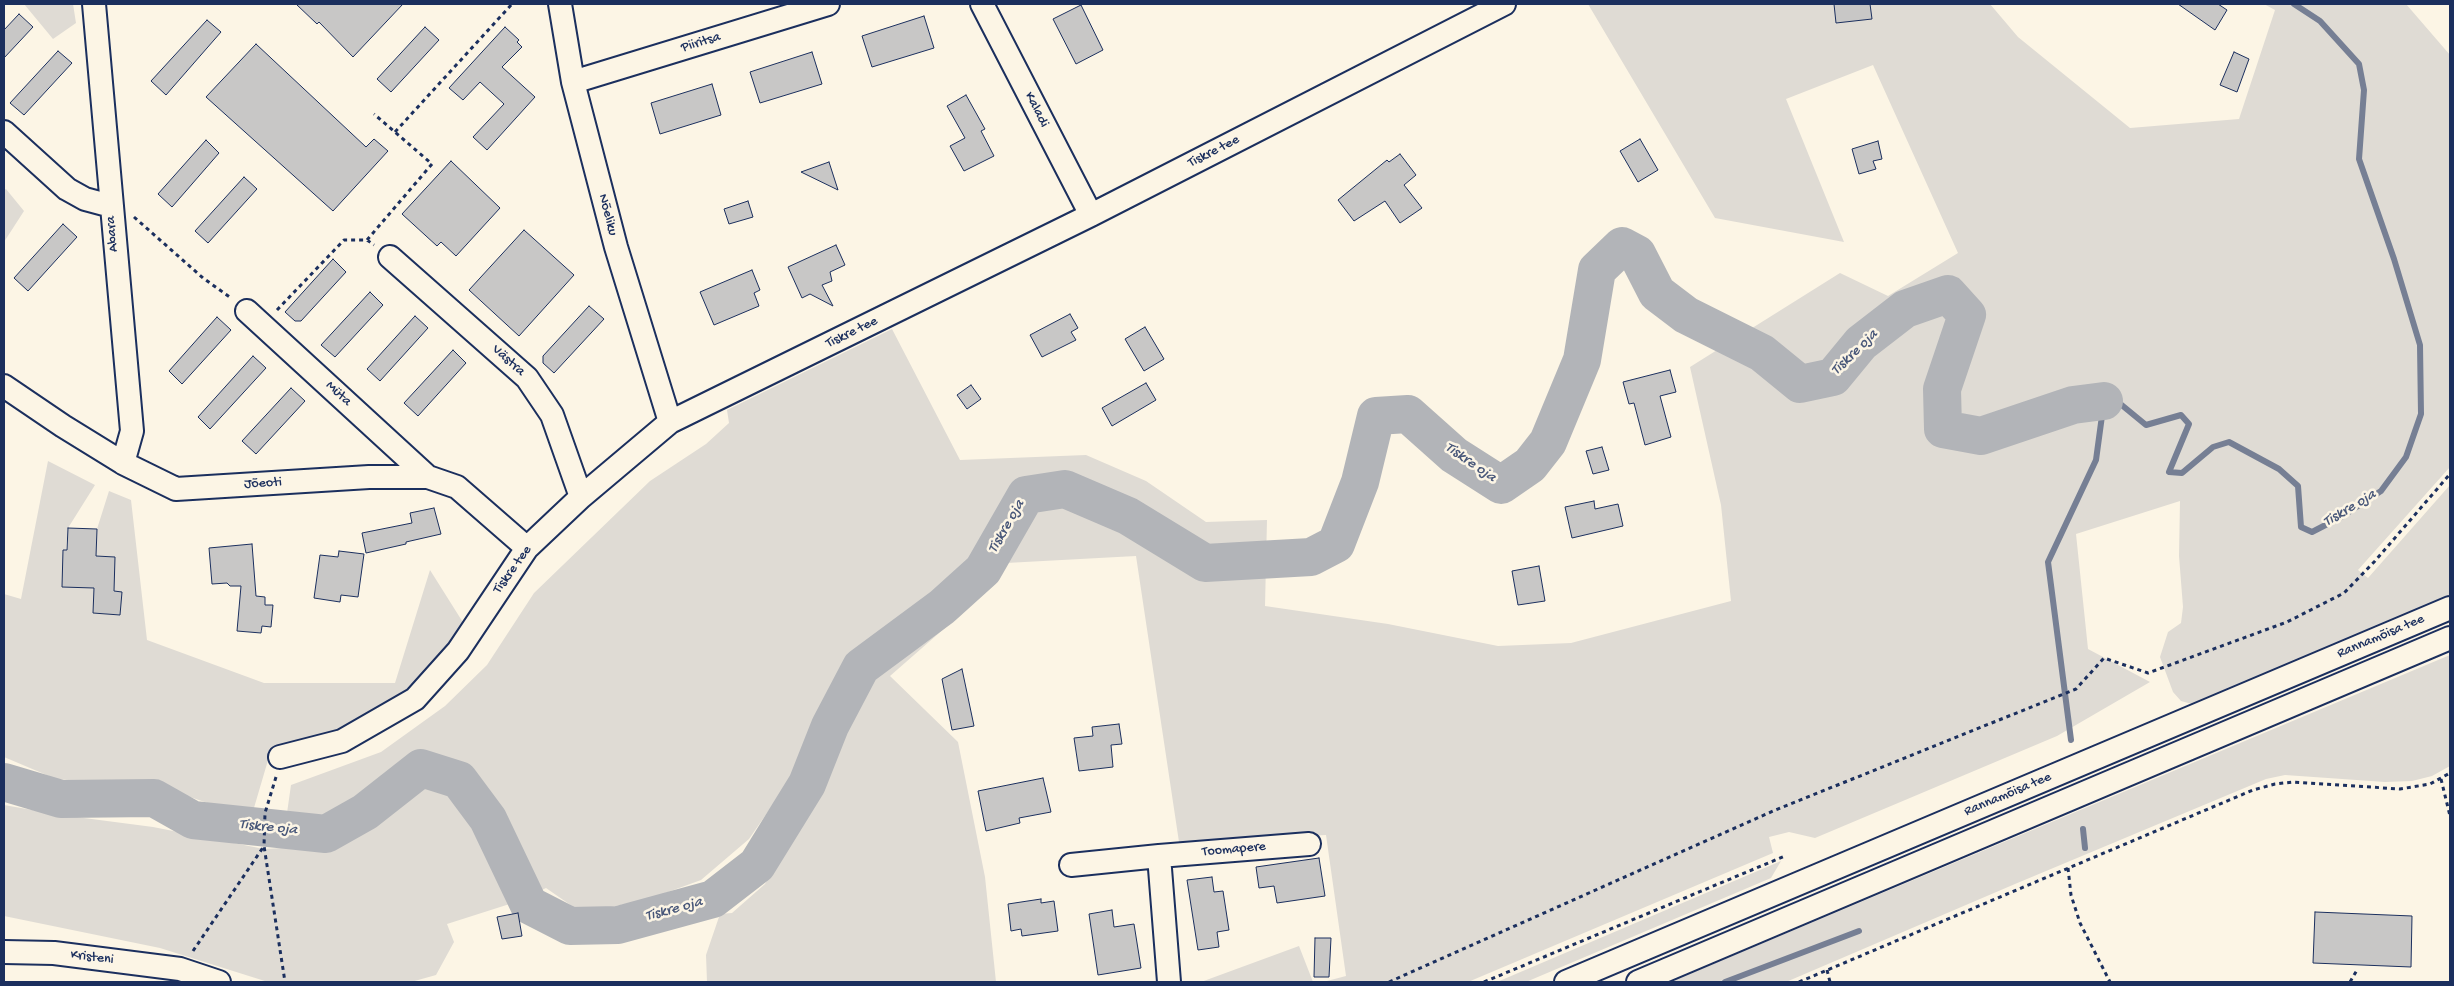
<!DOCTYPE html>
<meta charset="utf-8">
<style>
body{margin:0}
#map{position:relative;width:2454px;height:986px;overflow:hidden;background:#fcf5e5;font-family:"Gochi Hand",sans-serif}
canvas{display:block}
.frame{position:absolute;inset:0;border:5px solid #1b2f5e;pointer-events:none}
</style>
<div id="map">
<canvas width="2454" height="986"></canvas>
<div class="frame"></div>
</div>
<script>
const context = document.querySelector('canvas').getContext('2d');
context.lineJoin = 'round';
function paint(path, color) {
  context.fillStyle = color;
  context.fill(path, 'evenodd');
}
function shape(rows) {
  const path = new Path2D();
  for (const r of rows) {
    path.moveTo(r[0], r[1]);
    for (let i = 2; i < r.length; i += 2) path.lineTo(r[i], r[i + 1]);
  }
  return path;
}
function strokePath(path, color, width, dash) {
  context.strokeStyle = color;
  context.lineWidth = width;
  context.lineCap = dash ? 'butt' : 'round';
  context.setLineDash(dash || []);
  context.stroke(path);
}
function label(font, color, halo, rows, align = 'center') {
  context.font = font + ' "Gochi Hand",sans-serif';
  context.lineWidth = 5;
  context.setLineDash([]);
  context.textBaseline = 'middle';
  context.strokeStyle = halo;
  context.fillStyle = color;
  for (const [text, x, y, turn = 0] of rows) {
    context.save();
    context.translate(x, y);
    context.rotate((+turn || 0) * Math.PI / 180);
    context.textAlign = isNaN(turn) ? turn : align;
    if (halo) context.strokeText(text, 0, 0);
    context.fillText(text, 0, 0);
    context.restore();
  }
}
const green = shape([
 [24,4,73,4,76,23,53,39],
 [1588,4,1990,4,2018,37,2130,128,2239,119,2275,10,2264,4,2406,4,2450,55,2450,467,2358,570,2368,578,2450,485,2450,595,2192,704,2181,701,2173,692,2160,657,2168,632,2181,623,2183,607,2179,556,2180,501,2076,534,2088,649,2150,682,2057,736,1815,838,1789,832,1769,837,1773,853,1468,982,1323,982,1346,976,1326,835,1179,842,1136,556,1006,563,994,585,890,676,958,742,985,877,996,982,707,982,706,955,720,914,732,913,765,884,798,825,785,787,749,839,701,880,649,899,582,913,546,888,519,901,447,924,454,942,436,975,411,982,268,982,160,948,4,916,4,805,61,815,153,827,264,849,282,848,291,785,381,752,445,706,487,665,534,593,650,481,706,444,729,423,727,410,892,329,960,460,1086,455,1146,481,1206,522,1267,520,1265,606,1388,624,1498,646,1571,643,1731,601,1721,505,1690,367,1840,273,1888,296,1958,253,1873,65,1786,99,1844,242,1715,218],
 [6,189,24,211,4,242,4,190],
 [48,461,95,485,68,528,62,587,115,557,96,556,97,529,109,491,131,500,147,640,264,683,395,683,430,570,464,624,407,692,342,733,271,750,251,818,164,788,56,779,4,757,4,594,21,599],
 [114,591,121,592,120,615,93,613,94,594],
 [2450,655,2450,766,2432,776,2412,781,2385,782,2285,775,2266,779,2015,884,1786,982,1670,982],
 [1781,861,1771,878,1632,937,1526,982,1497,982],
 [1299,946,1313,982,1201,982]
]);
const stream = shape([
 [2071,740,2048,562,2096,460,2104,401,2118,402,2146,425,2181,415,2189,424,2169,472,2182,473,2213,447,2229,442,2279,469,2298,486,2301,527,2312,532,2341,517,2381,491,2406,457,2421,414,2420,345,2394,259,2359,159,2364,90,2359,64,2320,21,2294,4],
 [2083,829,2085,848],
 [1725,982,1859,931]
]);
const river = shape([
 [4,782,61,799,154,798,193,820,326,834,365,812,421,768,459,780,488,819,529,905,570,926,618,925,713,899,757,865,807,784,830,726,861,667,942,607,983,570,1026,495,1065,489,1128,516,1205,563,1311,557,1336,544,1360,482,1376,416,1408,414,1454,455,1501,485,1530,465,1548,442,1582,360,1597,270,1622,246,1637,254,1657,293,1686,315,1762,353,1800,384,1833,377,1861,343,1905,309,1948,294,1967,315,1942,389,1943,429,1981,436,2073,405,2104,401]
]);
const building = shape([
 [296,4,403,4,353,57,319,22,317,24,296,4],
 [1834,4,1870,4,1872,19,1836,23,1834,4],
 [2178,4,2218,4,2227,10,2215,30,2178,4],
 [1081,5,1103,50,1076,64,1053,19,1081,5],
 [19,14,33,27,4,58,4,30,19,14],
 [924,16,934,48,872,67,862,36,924,16],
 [207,20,221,32,166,95,151,81,207,20],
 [425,27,439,40,391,92,377,79,425,27],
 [505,27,519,40,517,42,522,47,502,67,535,97,487,150,473,137,504,104,480,82,463,100,449,88,505,27],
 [256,44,366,147,374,139,388,151,333,211,206,97,256,44],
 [58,51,72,63,24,115,10,103,58,51],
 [812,52,822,84,760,103,750,72,812,52],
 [2234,52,2249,59,2237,92,2220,85,2234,52],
 [712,84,721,115,660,134,651,103,712,84],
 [966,95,985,129,981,131,994,156,964,171,950,146,965,138,947,106,966,95],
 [1640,139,1658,170,1638,182,1620,151,1640,139],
 [206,140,219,153,172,207,158,194,206,140],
 [1878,141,1882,159,1873,161,1876,169,1859,174,1852,149,1878,141],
 [1400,154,1416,175,1404,185,1422,208,1400,223,1385,201,1354,221,1338,200,1387,160,1389,162,1400,154],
 [451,161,500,208,456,256,441,242,437,246,402,214,451,161],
 [829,162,838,190,801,172,829,162],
 [244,177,257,189,208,243,195,231,244,177],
 [748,201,753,217,729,224,724,209,748,201],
 [63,224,77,237,28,291,14,278,63,224],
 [524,230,574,275,519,336,469,290,524,230],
 [836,245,845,265,830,272,832,281,822,285,833,306,810,294,802,298,788,267,836,245],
 [333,259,346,272,301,321,295,321,285,312,333,259],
 [752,270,760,290,754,293,759,306,714,325,700,292,752,270],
 [370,292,383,305,335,357,321,345,370,292],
 [589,306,604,319,554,373,543,363,543,356,589,306],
 [1070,314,1078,328,1071,332,1076,340,1042,357,1030,335,1070,314],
 [415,316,428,328,380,381,367,369,415,316],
 [217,317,231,330,182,384,169,371,217,317],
 [1145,327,1164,359,1144,371,1125,339,1145,327],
 [453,350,466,363,418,416,404,403,453,350],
 [253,356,266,368,210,429,198,417,253,356],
 [1670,370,1676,392,1660,396,1671,437,1645,445,1634,403,1629,404,1623,382,1670,370],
 [1146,383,1156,400,1112,426,1102,408,1146,383],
 [971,385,981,399,967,409,957,395,971,385],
 [291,388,305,401,256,454,242,441,291,388],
 [1602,447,1609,470,1593,474,1586,451,1602,447],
 [1594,501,1595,509,1618,504,1623,526,1572,538,1565,507,1594,501],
 [434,508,441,534,406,542,406,544,366,553,362,533,412,523,410,513,434,508],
 [68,528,97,529,96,556,115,557,114,591,122,592,120,615,93,613,94,588,62,587,63,550,67,550,68,528],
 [252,544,256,596,265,597,265,605,273,605,271,627,262,626,261,633,237,631,241,586,230,586,227,583,212,584,209,548,252,544],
 [339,551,364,554,358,597,341,595,340,602,314,598,320,555,338,557,339,551],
 [1539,566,1545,601,1518,605,1512,571,1539,566],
 [962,669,974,726,952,730,942,679,962,669],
 [1119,724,1122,744,1111,745,1113,767,1079,771,1074,738,1093,736,1092,727,1119,724],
 [1043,778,1051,812,1019,818,1020,823,986,831,978,791,1043,778],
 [1319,858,1325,896,1277,903,1274,886,1259,888,1256,867,1319,858],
 [1212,877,1214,892,1223,891,1229,930,1217,932,1219,947,1198,950,1187,880,1212,877],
 [1041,899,1041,903,1054,901,1058,931,1022,936,1021,929,1011,931,1008,904,1041,899],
 [1112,910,1114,927,1134,924,1141,968,1098,975,1089,914,1112,910],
 [2315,912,2412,916,2411,967,2313,963,2315,912],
 [518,913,522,936,502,939,497,917,518,913],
 [1315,938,1331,938,1329,977,1314,977,1315,938]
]);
const path = shape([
 [395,132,512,4],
 [134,217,203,278,231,298],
 [367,240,432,164,374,114],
 [277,310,344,240,367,240,374,245],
 [276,777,265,813,264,846,285,982],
 [2441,779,2450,816],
 [2068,868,2071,895,2080,923,2110,982],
 [193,951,264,846],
 [1827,970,1830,982],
 [1389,982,1773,811,2076,689,2104,658,2148,673,2287,622,2344,593,2375,561,2450,474],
 [1484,982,1785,856],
 [1799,982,2253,790,2275,784,2293,782,2400,789,2430,784,2450,773],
 [2350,982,2357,970]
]);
const minor = shape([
 [94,4,132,431,123,463],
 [560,4,573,82,616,247,670,422],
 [982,4,1091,215],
 [573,82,828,4],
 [4,132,67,189,85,199,111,206],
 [390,257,527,378,552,415,581,497],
 [247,311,428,477],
 [4,386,63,426,123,463,176,489,369,477,428,477,457,487,527,548],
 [280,757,342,741,415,699,458,651,527,548,581,497,670,422,1091,215,1504,4],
 [1159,856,1309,844],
 [1071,865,1159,856,1169,982],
 [4,952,54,953,180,969,219,982],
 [1566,982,2450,608],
 [1638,982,2450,638]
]);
const streetNames = [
 ["Piiritsa",701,43,-17],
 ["Kaladi",1036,110,63],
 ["Tiskre tee",1214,152,-27],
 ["Nõeliku",607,215,75],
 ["Abara",113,234,-95],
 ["Tiskre tee",852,333,-26],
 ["Västra",508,361,42],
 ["Müta",338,394,43],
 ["Jõeoti",263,484,-3],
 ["Tiskre tee",513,570,-54],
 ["Rannamõisa tee",2381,637,-23],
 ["Rannamõisa tee",2008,795,-23],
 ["Toomapere",1234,850,-5],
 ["Kristeni",92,958,7]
];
const waterNames = [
 ["Tiskre oja",1855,353,-44],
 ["Tiskre oja",1470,463,35],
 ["Tiskre oja",2350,509,-31],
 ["Tiskre oja",1007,527,-60],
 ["Tiskre oja",268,828,6],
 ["Tiskre oja",674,910,-15]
];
paint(green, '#dfdbd4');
strokePath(stream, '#767f94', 6);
strokePath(river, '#b2b4b8', 38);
paint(building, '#c8c7c6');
strokePath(building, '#1b2f5e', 1);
strokePath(minor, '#1b2f5e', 26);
strokePath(path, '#1b2f5e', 3, [4, 4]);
strokePath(minor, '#fcf5e5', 22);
label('14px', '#1b2f5e', '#fcf5e5', streetNames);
label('italic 15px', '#485779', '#fcf5e5', waterNames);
</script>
